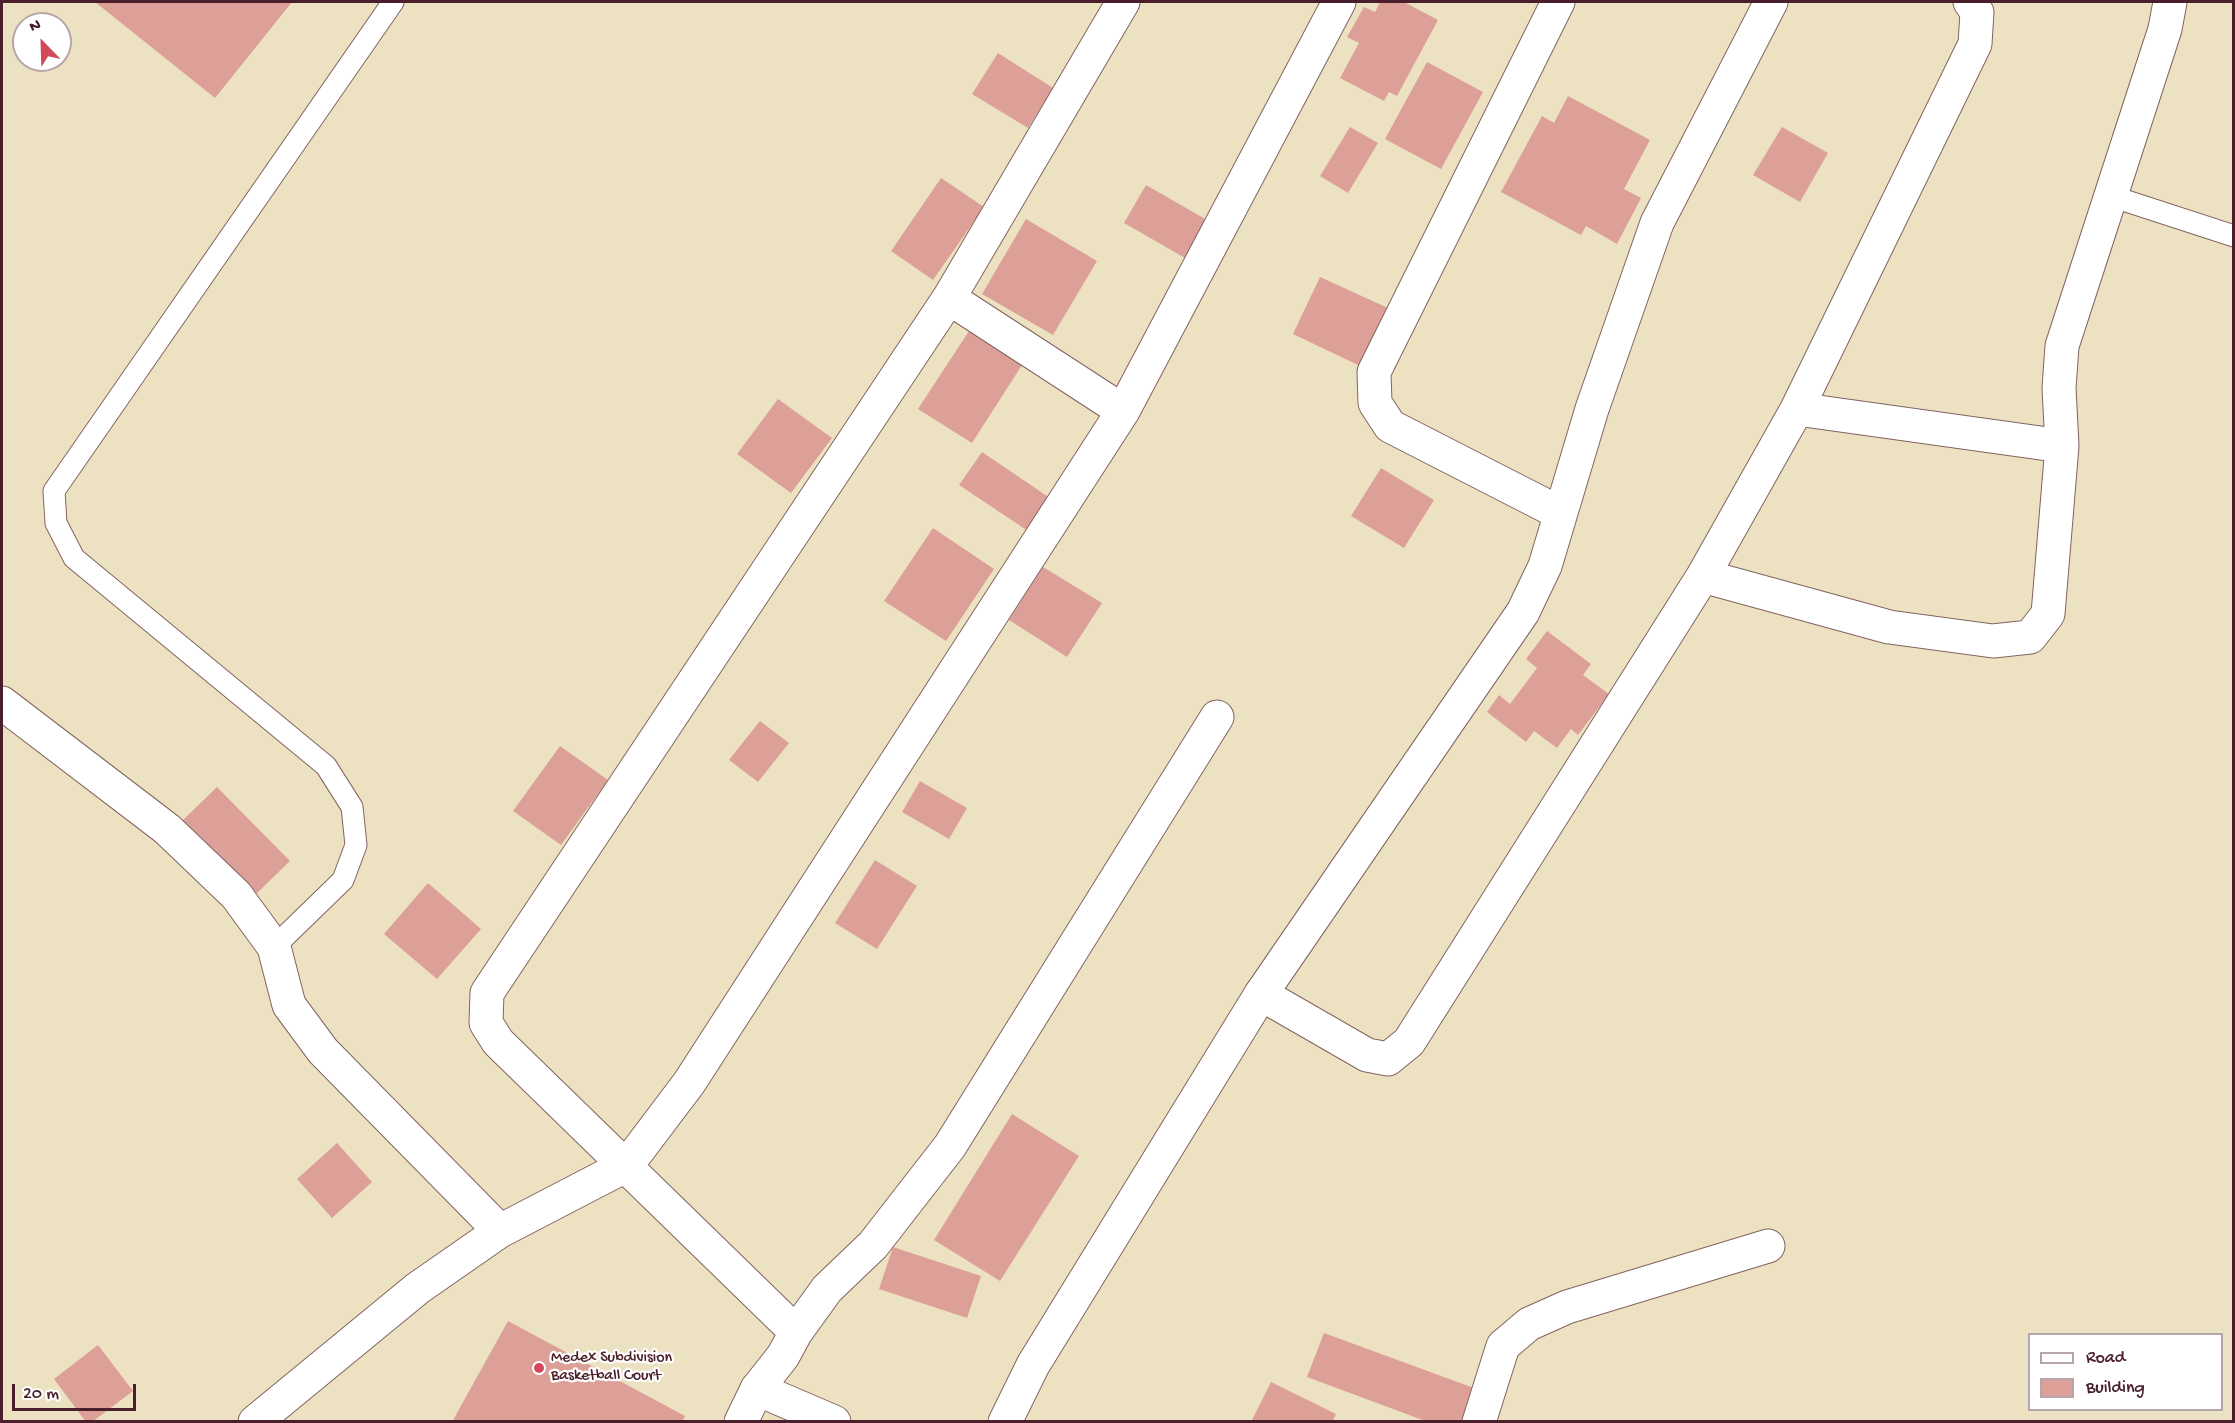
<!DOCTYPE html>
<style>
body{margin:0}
#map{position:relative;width:2235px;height:1423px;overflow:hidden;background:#ece2c2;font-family:"Gochi Hand",sans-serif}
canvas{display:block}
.frame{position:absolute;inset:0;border:3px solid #4a1f2b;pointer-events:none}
.legend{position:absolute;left:2028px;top:1333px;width:195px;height:78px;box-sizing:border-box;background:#fff;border:2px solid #b7a5aa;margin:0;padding:8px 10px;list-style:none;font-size:18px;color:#4a1f2b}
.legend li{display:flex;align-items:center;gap:12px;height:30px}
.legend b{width:30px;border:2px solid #b7a5aa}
.north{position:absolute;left:12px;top:12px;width:60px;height:60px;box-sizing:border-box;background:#fff;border:2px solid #b7a5aa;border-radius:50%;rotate:337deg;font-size:16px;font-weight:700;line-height:24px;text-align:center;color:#4a1f2b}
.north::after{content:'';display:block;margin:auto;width:21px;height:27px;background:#d1495b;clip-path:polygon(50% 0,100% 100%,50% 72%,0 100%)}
.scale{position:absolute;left:12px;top:1384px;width:124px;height:27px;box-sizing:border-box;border:3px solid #4a1f2b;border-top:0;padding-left:8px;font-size:18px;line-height:21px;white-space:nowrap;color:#4a1f2b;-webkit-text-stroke:4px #fff;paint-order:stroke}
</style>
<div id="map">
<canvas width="2235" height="1423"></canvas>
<div class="frame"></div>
<ul class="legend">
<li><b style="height:8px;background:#fff"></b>Road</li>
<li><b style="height:16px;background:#dca099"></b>Building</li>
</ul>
<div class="north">N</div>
<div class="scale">20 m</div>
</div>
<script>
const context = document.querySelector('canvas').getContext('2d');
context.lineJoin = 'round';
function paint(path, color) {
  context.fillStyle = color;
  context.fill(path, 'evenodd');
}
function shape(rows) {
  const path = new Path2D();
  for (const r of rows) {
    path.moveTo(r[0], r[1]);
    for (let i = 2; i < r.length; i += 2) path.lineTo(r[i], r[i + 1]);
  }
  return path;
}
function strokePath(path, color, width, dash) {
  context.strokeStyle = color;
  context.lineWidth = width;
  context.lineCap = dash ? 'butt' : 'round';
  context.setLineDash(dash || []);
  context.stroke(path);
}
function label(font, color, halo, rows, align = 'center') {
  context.font = font + ' "Gochi Hand",sans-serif';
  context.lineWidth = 4.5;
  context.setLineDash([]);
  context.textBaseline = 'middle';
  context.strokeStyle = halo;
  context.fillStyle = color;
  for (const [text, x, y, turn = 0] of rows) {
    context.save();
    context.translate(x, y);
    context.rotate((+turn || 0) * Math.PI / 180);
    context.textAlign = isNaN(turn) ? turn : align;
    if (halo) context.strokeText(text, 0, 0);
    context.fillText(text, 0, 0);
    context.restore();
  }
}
const building = shape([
 [95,2,292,2,215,98],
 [1380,2,1404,2,1438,20,1397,96,1389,92,1384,101,1340,78,1359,43,1347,37,1364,7,1375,12],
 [998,53,1053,88,1028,128,972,94],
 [1427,62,1483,92,1441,169,1385,139],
 [1568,96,1650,140,1624,189,1641,198,1617,244,1586,226,1581,235,1501,192,1542,116,1554,123],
 [1350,127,1378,143,1348,193,1320,176],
 [1782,127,1828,153,1800,202,1753,175],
 [941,178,984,207,933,280,891,251],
 [1146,185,1207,220,1185,258,1124,223],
 [1026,219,1097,261,1053,335,982,294],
 [1320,277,1388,308,1360,366,1293,334],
 [969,331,1022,365,972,443,918,409],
 [778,399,832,438,791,493,737,454],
 [982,452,1050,498,1028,531,959,485],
 [1381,468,1434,500,1404,548,1351,516],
 [933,528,994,569,946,641,884,601],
 [1043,567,1102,603,1067,657,1009,620],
 [1547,631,1591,664,1583,675,1609,694,1578,735,1571,729,1557,748,1534,731,1526,742,1487,712,1499,695,1510,704,1537,668,1526,659],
 [760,721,789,743,758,782,729,760],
 [560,746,608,780,561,845,513,811],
 [920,781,967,808,949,839,902,812],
 [217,787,290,861,254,896,181,822],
 [875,860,917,886,877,949,835,923],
 [428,883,481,929,437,979,384,934],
 [1012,1114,1079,1156,1000,1281,934,1240],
 [337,1143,372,1182,332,1218,297,1179],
 [893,1247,981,1276,967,1318,879,1289],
 [508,1321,685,1416,682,1422,452,1422],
 [1324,1333,1482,1391,1470,1422,1428,1422,1307,1377],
 [98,1345,133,1391,92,1422,86,1422,54,1379],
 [1271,1382,1336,1414,1332,1422,1251,1422]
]);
const service = shape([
 [2111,196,2234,236],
 [274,947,343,880,356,845,352,807,326,766,74,558,56,523,54,491,393,2]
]);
const minor = shape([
 [1558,2,1374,372,1375,403,1390,426,1560,513],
 [949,298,1123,411],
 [1797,409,2062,446],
 [1703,576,1889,627,1993,641,2030,637,2048,614,2062,446,2059,388,2062,346,2165,29,2170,2],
 [2,703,167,829,236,895,274,947,289,1005,323,1051,500,1231],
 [1261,994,1367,1055,1388,1059,1409,1042,1703,576,1797,409,1975,44,1977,12,1970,2],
 [796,1332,498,1042,486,1023,487,993,949,298,1123,2],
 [757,1389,783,1356,796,1332,827,1289,873,1245,950,1146,1217,717],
 [255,1422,418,1288,500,1231,627,1165,689,1083,1123,411,1339,2],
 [1479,1422,1503,1346,1529,1324,1567,1307,1768,1246]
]);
const tertiary = shape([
 [741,1422,757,1389,834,1422],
 [1005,1422,1033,1365,1261,994,1523,612,1545,566,1592,409,1657,223,1771,2]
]);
const markers = [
 [539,1368,6,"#d1495b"]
];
const poiNames = [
 ["Medex Subdivision",551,1359],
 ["Basketball Court",551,1377]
];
paint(building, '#dca099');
strokePath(service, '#836360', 23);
strokePath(minor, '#836360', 35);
strokePath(tertiary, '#836360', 35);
strokePath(service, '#fff', 21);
strokePath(minor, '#fff', 33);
strokePath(tertiary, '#fff', 33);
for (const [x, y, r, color] of markers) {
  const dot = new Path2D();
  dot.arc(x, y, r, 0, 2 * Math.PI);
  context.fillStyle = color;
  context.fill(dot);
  strokePath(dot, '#fff', 2);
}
label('16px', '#4a1f2b', '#fff', poiNames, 'left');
</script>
